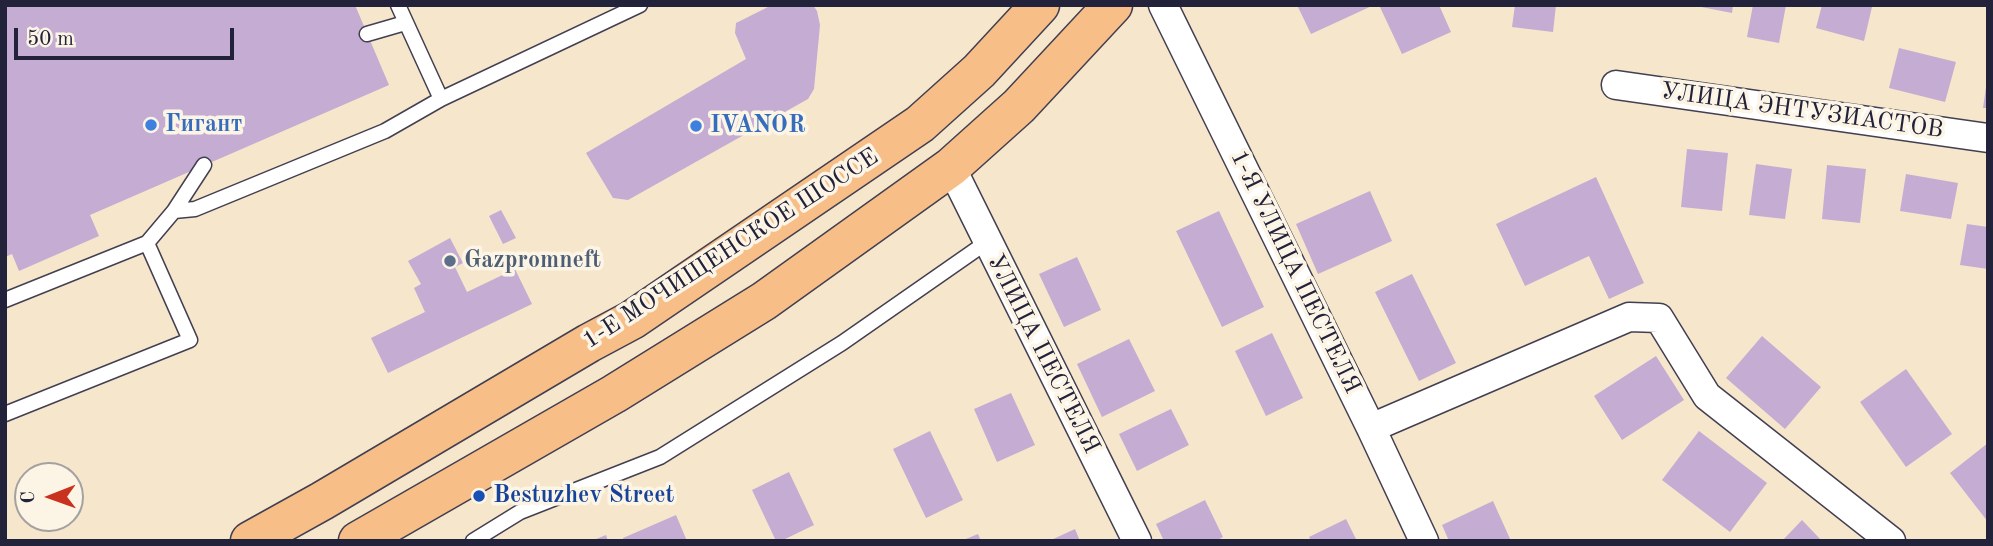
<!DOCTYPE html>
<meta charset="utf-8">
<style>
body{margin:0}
#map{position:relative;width:1993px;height:546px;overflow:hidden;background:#f6e6cc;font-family:"Old Standard TT",serif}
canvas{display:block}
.frame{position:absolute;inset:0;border:7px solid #22223b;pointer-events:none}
.north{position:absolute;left:14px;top:462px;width:70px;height:70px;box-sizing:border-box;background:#fcf5e5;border:2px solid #a5a1a1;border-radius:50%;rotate:269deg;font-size:19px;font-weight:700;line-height:28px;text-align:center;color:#22223b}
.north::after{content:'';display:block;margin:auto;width:24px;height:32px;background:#c8321e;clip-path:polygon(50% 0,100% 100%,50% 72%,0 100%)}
.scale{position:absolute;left:14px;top:28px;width:220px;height:32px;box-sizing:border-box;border:4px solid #22223b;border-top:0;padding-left:9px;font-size:21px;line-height:24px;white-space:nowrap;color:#22223b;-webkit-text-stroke:5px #fcf5e5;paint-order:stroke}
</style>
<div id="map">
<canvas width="1993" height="546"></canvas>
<div class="frame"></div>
<div class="north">С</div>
<div class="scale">50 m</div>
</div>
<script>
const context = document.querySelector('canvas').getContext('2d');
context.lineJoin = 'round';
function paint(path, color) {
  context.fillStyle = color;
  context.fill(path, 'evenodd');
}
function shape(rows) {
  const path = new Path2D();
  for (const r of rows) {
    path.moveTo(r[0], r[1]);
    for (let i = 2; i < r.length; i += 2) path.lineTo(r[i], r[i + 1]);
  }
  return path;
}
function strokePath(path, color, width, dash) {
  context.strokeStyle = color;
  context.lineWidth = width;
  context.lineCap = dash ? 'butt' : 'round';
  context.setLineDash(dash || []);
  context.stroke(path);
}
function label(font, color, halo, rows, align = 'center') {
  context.font = font + ' "Old Standard TT",serif';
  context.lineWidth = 7;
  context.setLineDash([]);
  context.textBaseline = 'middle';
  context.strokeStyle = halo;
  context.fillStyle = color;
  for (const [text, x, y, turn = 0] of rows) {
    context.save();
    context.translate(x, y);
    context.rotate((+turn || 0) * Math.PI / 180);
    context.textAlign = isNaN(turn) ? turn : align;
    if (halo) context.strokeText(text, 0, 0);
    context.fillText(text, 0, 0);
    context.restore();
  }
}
const building = shape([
 [5,5,355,5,389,85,90,215,99,236,19,271,12,254,5,257],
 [772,5,813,5,817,11,820,25,814,89,808,99,628,200,613,198,586,153,746,59,735,33,736,23],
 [1297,5,1374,5,1311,34],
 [1379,5,1439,5,1451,32,1402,54],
 [1515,5,1556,5,1553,32,1512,27],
 [1691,5,1733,5,1732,13],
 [1753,5,1786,5,1779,43,1747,37],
 [1822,5,1872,7,1864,41,1816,28],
 [1899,48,1956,62,1945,102,1889,88],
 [1986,87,1988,87,1988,108,1983,108],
 [1687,149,1728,153,1722,211,1681,207],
 [1756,164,1792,169,1785,219,1749,215],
 [1827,165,1866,169,1860,223,1822,219],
 [1906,174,1958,183,1951,219,1900,211],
 [1596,177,1644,283,1609,299,1589,256,1525,286,1496,224],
 [1370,191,1392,241,1318,274,1296,224],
 [501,210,516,238,503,244,489,216],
 [1219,211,1264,307,1222,327,1176,231],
 [1967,224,1988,227,1988,269,1960,265],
 [450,238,463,263,455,267,467,292,515,269,532,304,388,373,371,338,425,312,414,288,421,284,408,261],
 [1077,257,1101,310,1064,327,1039,274],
 [1412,274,1456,363,1419,381,1375,292],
 [1272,333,1303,398,1266,416,1235,351],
 [1762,336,1821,387,1785,429,1726,378],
 [1129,339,1155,391,1102,417,1077,364],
 [1656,356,1684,400,1622,440,1594,396],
 [1906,369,1952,434,1906,467,1860,402],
 [1011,393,1035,445,997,462,974,409],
 [1171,409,1189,445,1137,471,1119,434],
 [930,431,963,500,926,518,893,449],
 [1699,431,1767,483,1730,532,1662,480],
 [1988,443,1988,522,1950,473],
 [789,472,814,525,781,541,776,541,752,490],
 [1205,500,1223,537,1216,541,1164,541,1156,524],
 [1493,501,1511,541,1449,541,1442,525],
 [676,515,687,541,624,541,623,538],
 [1346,519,1357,541,1311,541,1309,537],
 [1802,520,1822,541,1782,541],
 [1075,529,1080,541,1049,541],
 [978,534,981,541,961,541],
 [606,535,608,541,591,541]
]);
const service = shape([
 [398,5,441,99],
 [367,34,405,23],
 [174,211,204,165],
 [5,300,147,243,174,211,195,209,385,131,441,99,640,5],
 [5,414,190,340,147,243],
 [473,541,520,512,660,457,842,343,987,242]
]);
const minor = shape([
 [1163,5,1371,428,1424,541],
 [1616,85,1988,138],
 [951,167,1137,541],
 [1371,428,1629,317,1659,318,1707,396,1891,541]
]);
const primary = shape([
 [250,541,322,501,589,343,632,320,920,124,979,71,1040,5],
 [358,541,614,394,764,301,951,167,1019,106,1113,5]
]);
const markers = [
 [151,125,7,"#3f7fe0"],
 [696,126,7,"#3f7fe0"],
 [450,261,7,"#5c6f8a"],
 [479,496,7,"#1a4fb4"]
];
const streetNames = [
 ["УЛИЦА ЭНТУЗИАСТОВ",1802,111,8],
 ["1-Е МОЧИЩЕНСКОЕ ШОССЕ",731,249,-33],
 ["1-Я УЛИЦА ПЕСТЕЛЯ",1295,272,64],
 ["УЛИЦА ПЕСТЕЛЯ",1043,354,63]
];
const shopNames = [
 ["Гигант",165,125],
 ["IVANOR",710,126]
];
const serviceNames = [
 ["Gazpromneft",464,261]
];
const transitNames = [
 ["Bestuzhev Street",493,496]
];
paint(building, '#c5acd3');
strokePath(service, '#423f51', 17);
strokePath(minor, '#423f51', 31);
strokePath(primary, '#423f51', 41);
strokePath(service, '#fff', 14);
strokePath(minor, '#fff', 28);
strokePath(primary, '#f7be87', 38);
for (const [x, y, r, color] of markers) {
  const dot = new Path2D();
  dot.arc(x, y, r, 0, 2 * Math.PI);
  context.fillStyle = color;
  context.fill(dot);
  strokePath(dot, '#fcf5e5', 2.5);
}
label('24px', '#22223b', '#fcf5e5', streetNames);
label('bold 24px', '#366cbe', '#fcf5e5', shopNames, 'left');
label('bold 24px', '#4e5e75', '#fcf5e5', serviceNames, 'left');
label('bold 24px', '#164399', '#fcf5e5', transitNames, 'left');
</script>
